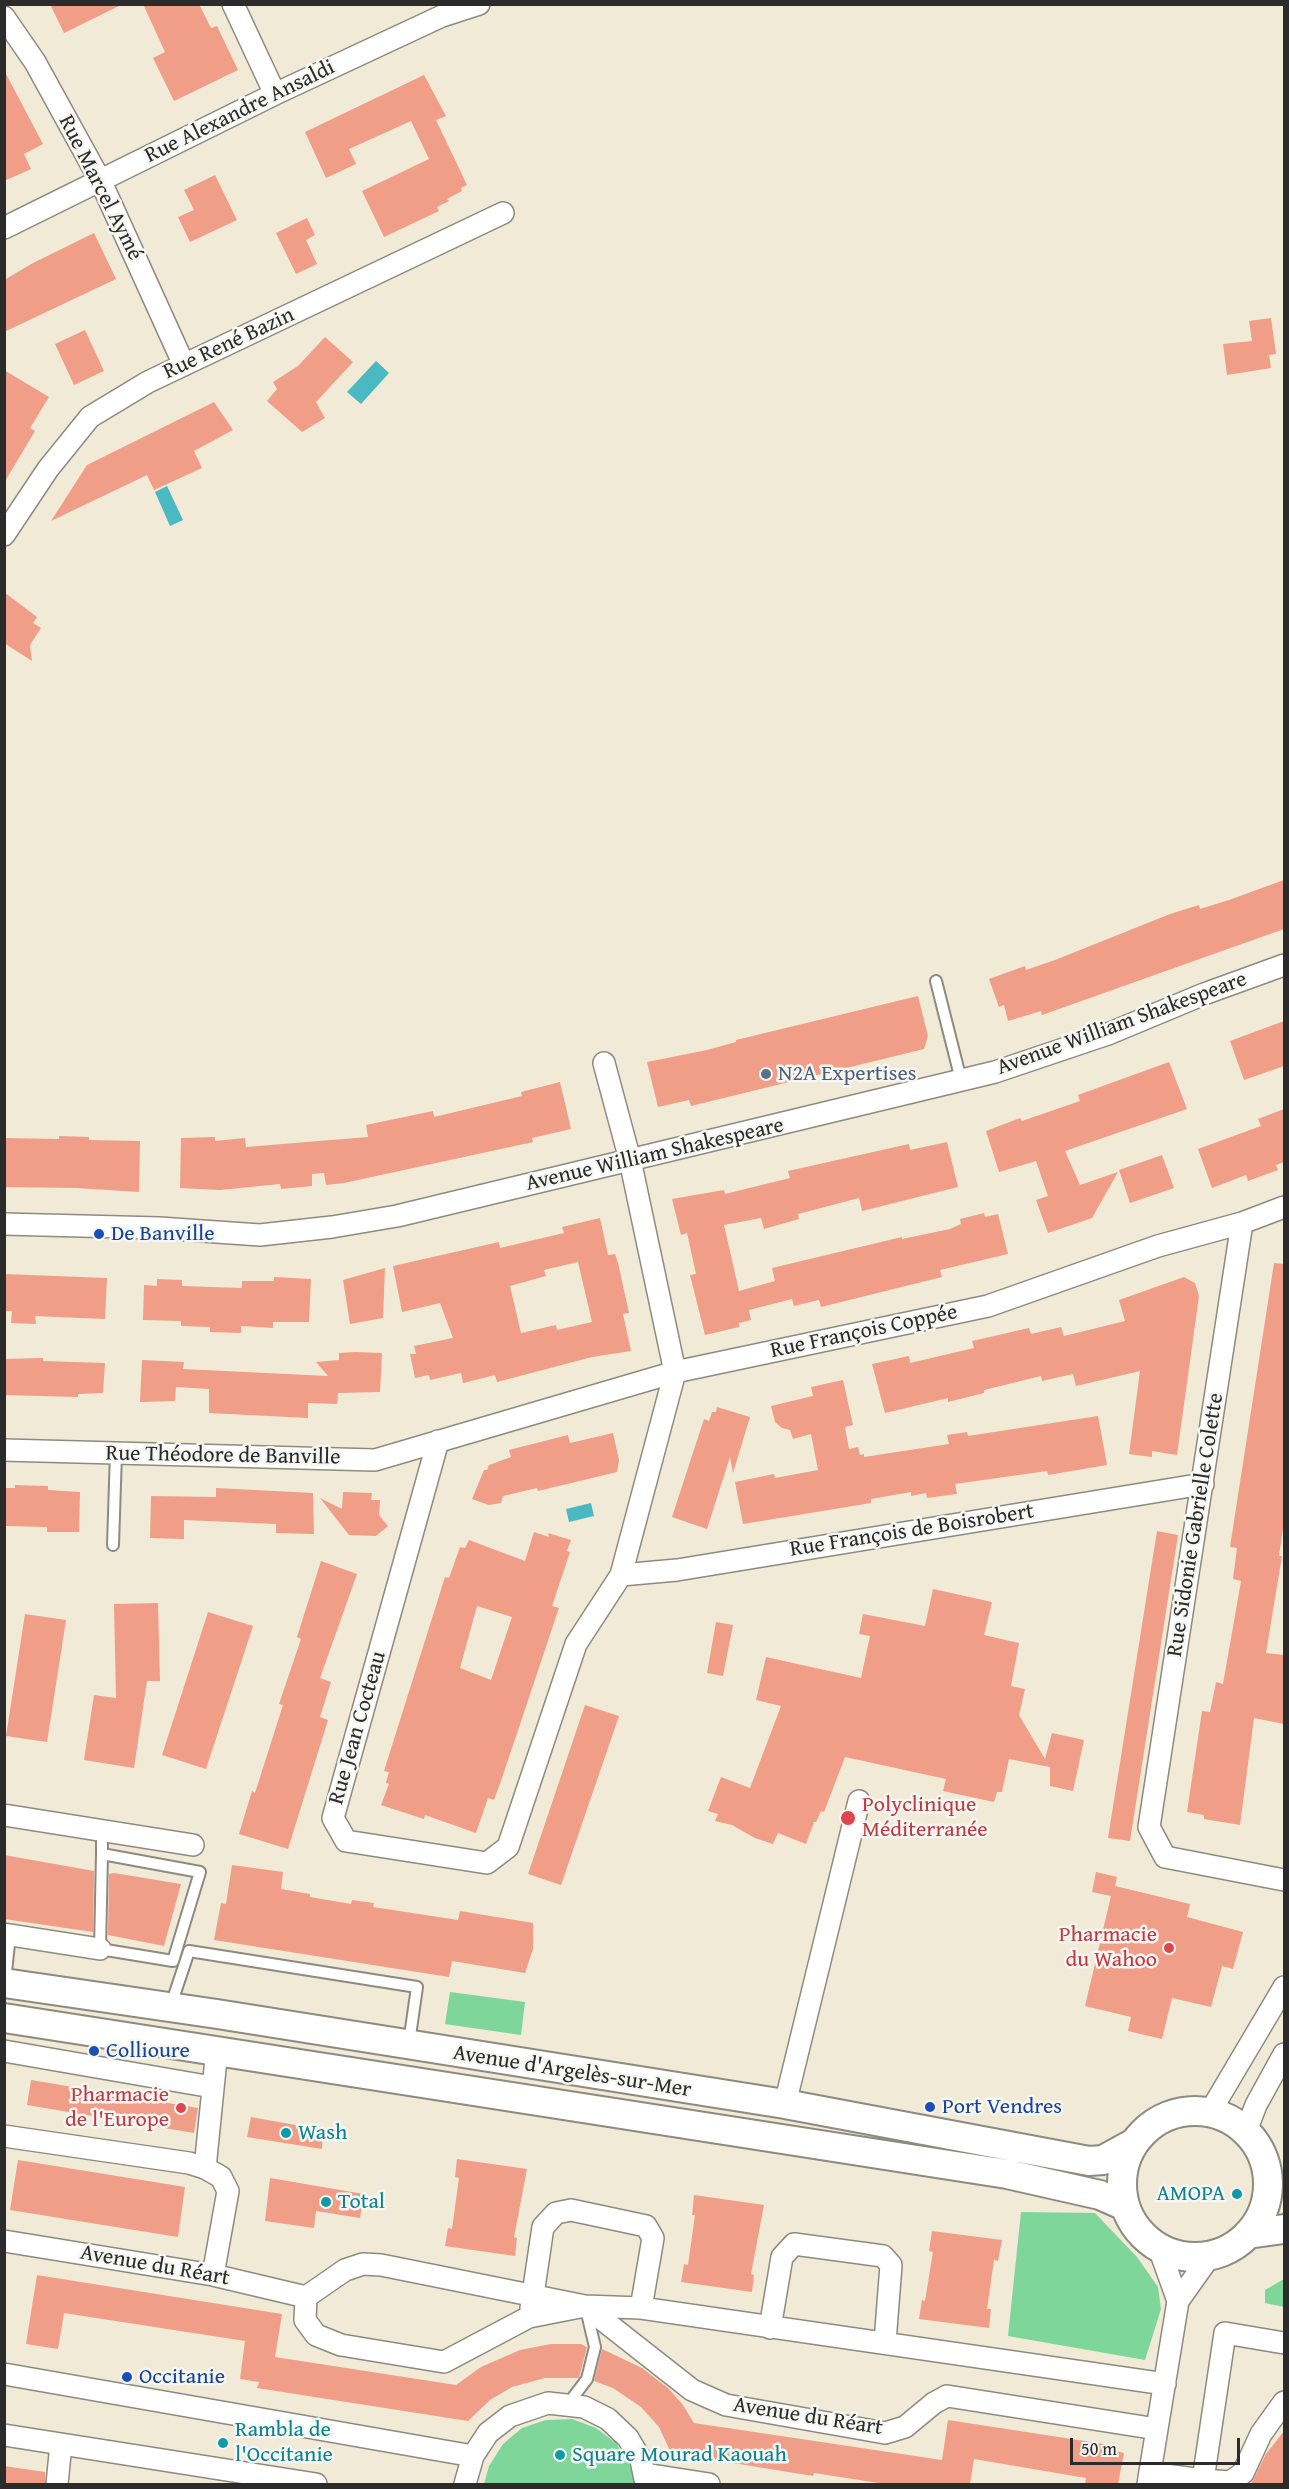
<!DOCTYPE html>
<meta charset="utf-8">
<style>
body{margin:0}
#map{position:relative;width:1289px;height:2489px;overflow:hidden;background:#f0ead6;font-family:"Gentium Book Plus",serif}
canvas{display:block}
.frame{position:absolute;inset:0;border:6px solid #2b2b2b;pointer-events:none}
.scale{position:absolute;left:1070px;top:2438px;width:170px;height:27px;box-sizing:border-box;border:3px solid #2b2b2b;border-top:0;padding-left:8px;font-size:18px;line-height:21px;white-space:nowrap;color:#2b2b2b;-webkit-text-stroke:4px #f6f6f2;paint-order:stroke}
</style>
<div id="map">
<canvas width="1289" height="2489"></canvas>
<div class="frame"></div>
<div class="scale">50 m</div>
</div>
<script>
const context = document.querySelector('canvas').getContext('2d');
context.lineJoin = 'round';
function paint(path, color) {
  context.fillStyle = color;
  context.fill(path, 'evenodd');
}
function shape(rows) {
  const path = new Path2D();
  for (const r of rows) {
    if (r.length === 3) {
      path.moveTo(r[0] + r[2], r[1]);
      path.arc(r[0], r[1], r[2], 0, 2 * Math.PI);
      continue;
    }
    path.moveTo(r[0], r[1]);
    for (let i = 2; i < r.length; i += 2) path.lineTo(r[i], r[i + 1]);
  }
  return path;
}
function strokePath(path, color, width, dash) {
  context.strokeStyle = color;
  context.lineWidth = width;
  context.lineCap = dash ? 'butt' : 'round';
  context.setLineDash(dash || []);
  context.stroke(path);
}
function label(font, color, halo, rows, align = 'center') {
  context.font = font + ' "Gentium Book Plus",serif';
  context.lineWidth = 5;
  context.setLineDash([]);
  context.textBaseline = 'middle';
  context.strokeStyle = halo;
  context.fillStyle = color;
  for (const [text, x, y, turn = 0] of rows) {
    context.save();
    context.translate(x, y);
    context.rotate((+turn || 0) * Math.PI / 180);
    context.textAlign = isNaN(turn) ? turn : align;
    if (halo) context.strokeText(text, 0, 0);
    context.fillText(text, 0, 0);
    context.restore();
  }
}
const green = shape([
 [450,1992,525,2002,521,2035,445,2024],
 [1021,2212,1095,2213,1137,2257,1158,2287,1161,2309,1145,2360,1008,2336],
 [1284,2279,1284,2307,1265,2303,1265,2290],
 [572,2419,596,2428,616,2443,630,2465,635,2484,484,2484,489,2466,503,2444,522,2428,546,2420]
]);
const water = shape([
 [376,361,389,373,361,404,347,392],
 [167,486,183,520,170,526,155,492],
 [591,1503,594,1516,569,1522,566,1509]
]);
const building = shape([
 [50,4,123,4,64,33],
 [143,4,199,4,211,28,217,26,238,70,174,101,153,58,165,52],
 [4,70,43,144,24,154,31,169,4,181],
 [424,75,446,116,436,120,467,185,461,188,462,191,447,199,449,201,437,207,439,211,384,237,362,191,429,159,411,121,349,149,356,164,326,178,305,132],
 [215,175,237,220,190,242,178,217,194,210,184,190],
 [307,218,315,235,306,240,317,264,296,274,276,233],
 [94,233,116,279,4,332,4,280,33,263],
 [1271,318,1276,354,1269,355,1271,368,1227,375,1223,344,1252,341,1249,321],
 [85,330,104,371,74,385,55,344],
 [325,337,353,362,316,402,325,418,302,432,267,401,277,389,273,382,298,366],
 [4,370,49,397,30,428,35,431,4,483],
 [214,402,233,430,194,451,202,468,154,490,147,475,51,521,87,465],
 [4,592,37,617,33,623,41,628,30,645,32,661,4,643],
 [1284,880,1284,929,1042,1015,1041,1011,1008,1021,1004,1005,999,1007,989,979,1025,966,1026,970,1055,960,1170,914,1199,905,1200,909,1229,900],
 [918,996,928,1036,924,1049,691,1106,689,1100,658,1107,647,1062,707,1050,736,1042,736,1040],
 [1284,1021,1284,1066,1244,1080,1230,1041],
 [1169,1062,1187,1109,1065,1151,1080,1185,1118,1172,1092,1218,1048,1233,1036,1200,1048,1196,1036,1161,999,1172,986,1131,1020,1118,1022,1121,1080,1101,1078,1095],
 [560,1082,571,1129,532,1138,533,1142,344,1183,326,1185,324,1173,312,1174,312,1186,281,1189,280,1184,220,1190,180,1188,181,1138,215,1137,215,1141,245,1138,246,1147,368,1137,366,1125,433,1111,434,1117,522,1096,521,1092],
 [1284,1109,1284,1162,1276,1165,1278,1170,1248,1181,1246,1175,1212,1188,1198,1149,1261,1126,1258,1119],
 [59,1136,89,1137,89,1140,140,1141,139,1192,77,1188,4,1187,4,1138,59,1139],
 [947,1142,958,1187,862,1211,859,1198,798,1214,799,1219,764,1229,761,1218,724,1225,739,1291,775,1281,772,1268,902,1237,902,1239,950,1229,961,1224,960,1219,984,1213,985,1217,998,1214,1008,1254,940,1270,942,1277,821,1307,819,1300,794,1306,792,1299,749,1310,751,1320,739,1323,739,1327,705,1335,690,1275,696,1274,687,1233,681,1235,672,1199,724,1190,725,1194,790,1178,788,1171,909,1144,910,1150],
 [1162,1155,1174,1188,1130,1203,1119,1170],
 [600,1218,608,1255,615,1254,618,1263,629,1313,623,1314,631,1351,592,1357,497,1382,495,1375,463,1383,461,1373,430,1380,429,1375,415,1378,410,1354,416,1354,414,1346,453,1338,440,1303,402,1312,393,1266,499,1242,500,1248,564,1233,562,1227],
 [578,1262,592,1322,557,1330,556,1325,521,1333,510,1286,546,1276,544,1270],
 [1274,1263,1284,1264,1284,1522,1279,1556,1282,1556,1266,1653,1284,1655,1284,1724,1254,1718,1240,1825,1204,1819,1204,1815,1187,1812,1202,1711,1210,1712,1216,1682,1223,1684,1241,1581,1233,1579,1237,1548,1230,1547],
 [385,1268,383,1318,350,1324,343,1280],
 [4,1274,107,1278,105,1319,35,1316,36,1324,11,1323,12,1311,4,1311],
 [274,1277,311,1279,309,1322,273,1322,273,1328,241,1326,241,1333,210,1332,210,1327,181,1326,181,1321,143,1320,144,1285,157,1286,157,1279,182,1280,182,1286,242,1288,242,1281,274,1281],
 [1184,1277,1195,1283,1199,1296,1177,1455,1152,1451,1152,1457,1129,1454,1140,1371,1076,1386,1073,1374,1042,1381,1041,1376,984,1390,984,1393,948,1402,948,1398,885,1413,872,1364,909,1356,910,1363,974,1348,972,1341,1029,1328,1031,1334,1061,1327,1064,1336,1125,1321,1119,1300],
 [355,1352,382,1353,380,1392,338,1393,337,1404,308,1403,308,1418,209,1413,209,1389,176,1387,175,1401,140,1402,142,1360,184,1362,183,1369,328,1376,316,1362,339,1360,339,1353],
 [43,1358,43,1361,105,1363,103,1393,78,1394,78,1397,4,1395,4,1359],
 [843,1380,853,1425,845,1427,849,1449,858,1447,860,1455,864,1454,864,1457,949,1444,947,1435,967,1432,968,1436,1098,1416,1107,1465,1048,1475,1047,1471,976,1481,955,1484,957,1494,927,1498,926,1493,911,1496,911,1492,871,1499,871,1503,743,1524,735,1482,774,1474,775,1478,818,1470,811,1434,793,1439,790,1430,782,1428,775,1422,771,1406,813,1396,811,1387],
 [717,1407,750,1417,733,1473,730,1457,707,1529,672,1517,704,1419,709,1421,712,1412,716,1412],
 [613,1433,619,1460,617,1472,538,1491,537,1488,503,1496,501,1503,489,1505,472,1499,484,1470,487,1470,489,1465,511,1457,509,1450,568,1435,570,1443],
 [15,1485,48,1486,48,1490,80,1492,79,1532,47,1532,47,1527,4,1526,4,1488,15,1488],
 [216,1488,313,1493,314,1534,276,1533,276,1524,184,1520,184,1539,150,1538,151,1496,216,1497],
 [343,1492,372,1493,371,1500,380,1500,379,1515,388,1526,376,1536,349,1535,320,1498,342,1509],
 [1157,1531,1178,1535,1130,1841,1108,1838],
 [534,1532,549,1537,548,1533,571,1540,567,1551,570,1552,552,1606,559,1608,502,1778,494,1800,488,1798,476,1833,425,1815,424,1819,381,1805,389,1784,386,1783,389,1772,384,1771,445,1577,449,1578,460,1547,465,1548,469,1540,525,1561],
 [477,1606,512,1617,491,1680,460,1668],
 [321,1561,357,1574,320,1678,331,1682,320,1717,328,1720,288,1849,239,1834,252,1791,255,1793,283,1705,279,1704,301,1639,297,1637],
 [933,1589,992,1602,984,1635,1019,1643,1011,1686,1025,1689,1019,1715,1045,1759,1052,1733,1084,1740,1073,1791,1050,1786,1050,1767,1009,1759,1002,1792,997,1792,994,1802,943,1791,946,1779,845,1757,824,1812,821,1811,816,1822,814,1822,806,1844,778,1833,773,1844,755,1838,732,1825,715,1821,718,1814,708,1811,721,1777,750,1788,781,1706,756,1700,766,1657,861,1678,870,1636,859,1634,863,1614,925,1626],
 [158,1603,160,1681,147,1681,134,1768,84,1760,94,1695,116,1698,114,1604],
 [208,1612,253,1626,206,1769,162,1755],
 [25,1614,66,1620,47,1742,6,1736],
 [716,1622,733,1625,723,1676,707,1673],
 [585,1705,619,1716,561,1885,528,1874],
 [4,1855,94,1871,93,1932,4,1919],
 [232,1865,283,1872,281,1889,310,1894,310,1897,351,1904,352,1900,374,1903,373,1907,458,1920,460,1911,533,1923,533,1949,525,1973,452,1961,449,1977,214,1940,221,1903,226,1904],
 [1096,1872,1117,1877,1115,1886,1190,1904,1187,1917,1243,1932,1233,1969,1222,1966,1211,2007,1172,1998,1162,2039,1128,2031,1131,2017,1085,2006,1111,1896,1092,1892],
 [114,1873,181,1884,164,1946,108,1935,109,1874],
 [31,2080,198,2108,194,2133,27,2105],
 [251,2117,323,2130,322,2149,247,2137],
 [457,2159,527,2169,514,2237,517,2238,515,2256,445,2246,448,2228,452,2229,459,2178,455,2177],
 [18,2160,185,2187,178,2237,10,2210],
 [270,2178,364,2194,360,2218,316,2211,314,2228,265,2221],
 [694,2195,764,2205,751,2274,754,2275,752,2292,681,2282,684,2264,688,2265,695,2215,692,2215],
 [932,2231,1002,2240,998,2261,994,2260,987,2309,991,2309,989,2328,919,2319,922,2300,925,2301,933,2252,929,2251],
 [37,2275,282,2314,275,2357,456,2385,481,2367,520,2350,551,2344,581,2344,587,2347,579,2378,545,2378,512,2387,490,2400,468,2421,257,2388,259,2382,240,2379,245,2341,64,2313,58,2349,26,2344],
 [602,2349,642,2368,668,2388,683,2405,694,2423,942,2460,948,2420,1117,2446,1116,2451,1124,2453,1118,2484,1085,2484,1086,2478,974,2459,970,2484,885,2484,814,2473,813,2476,671,2453,659,2427,641,2407,613,2388,594,2381],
 [1284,2431,1284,2484,1251,2484,1266,2454],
 [4,2466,45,2472,45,2484,4,2484]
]);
const service = shape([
 [936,981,961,1080],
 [113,1545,116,1453],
 [102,1854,200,1872,173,1961,100,1949,102,1854,102,1831],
 [5,1981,10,1935],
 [171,2005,189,1951,417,1987,409,2043],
 [568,2404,587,2379,595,2347,586,2309]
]);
const minor = shape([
 [233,4,275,94],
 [4,17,35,62,101,182,184,365],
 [4,228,275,94,442,16,479,4],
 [4,535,48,469,90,417,148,382,503,213],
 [1242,1223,1149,1827,1165,1857,1284,1880],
 [4,1224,159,1228,260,1235,332,1227,397,1216,995,1072,1108,1034,1204,994,1284,965],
 [438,1441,333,1818,346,1841,487,1863,508,1847,576,1644,621,1575,675,1372,630,1160,604,1063],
 [4,1450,375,1460,675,1372,988,1306,1158,1246,1242,1223,1284,1207],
 [621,1575,677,1570,1203,1484],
 [4,1815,193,1845],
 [4,1934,100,1949],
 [4,2051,212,2087],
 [785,2104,859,1801],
 [1210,2112,1284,1987],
 [1246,2131,1256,2105,1284,2054],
 [4,2136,189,2163,205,2168,221,2177,228,2191,213,2275],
 [205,2168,217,2049],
 [4,2241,213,2275,306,2297,305,2320,316,2335,341,2345,444,2362,529,2317,585,2306,692,2390,726,2405,885,2433,905,2427,934,2403,947,2396,1157,2429],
 [1159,2248,1178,2301],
 [306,2297,345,2270,363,2264,381,2265,585,2306,641,2308,1165,2384],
 [531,2308,543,2227,556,2213,571,2210,646,2226,653,2238,641,2308],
 [770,2328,782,2257,794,2244,883,2256,891,2265,885,2342],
 [4,2374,473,2456],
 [4,2435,316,2484],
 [1150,2473,1203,2480,1225,2333,1284,2343],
 [645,2474,709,2484],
 [1203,2480,1230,2482,1243,2473,1261,2434,1284,2402],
 [57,2484,61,2444],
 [465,2484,473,2456,488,2433,510,2416,548,2403,584,2407,608,2419,628,2438,641,2460,646,2484],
 [1148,2484,1178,2301,1210,2256]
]);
const secondary = shape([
 [4,1983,217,2014,785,2104,1089,2161,1103,2160,1134,2143],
 [4,2018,1007,2174,1100,2195,1125,2206],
 [1195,2184,73],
 [1248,2234,1284,2229]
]);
const markers = [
 [766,1074,6,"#5c6f8a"],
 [99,1234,6,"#1a4fb4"],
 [848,1818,8,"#e0444e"],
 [1169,1948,6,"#e0444e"],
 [94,2051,6,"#1a4fb4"],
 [930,2107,6,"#1a4fb4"],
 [181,2108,6,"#e0444e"],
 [286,2133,6,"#0f9aa8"],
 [1237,2194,6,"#0f9aa8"],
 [326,2202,6,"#0f9aa8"],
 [127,2377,6,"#1a4fb4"],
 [223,2443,6,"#0f9aa8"],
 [560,2455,6,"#0f9aa8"]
];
const streetNames = [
 ["Rue Alexandre Ansaldi",240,112,-26],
 ["Rue Marcel Aymé",100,188,63],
 ["Rue René Bazin",229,344,-25],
 ["Avenue William Shakespeare",1122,1024,-20],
 ["Avenue William Shakespeare",655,1155,-13],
 ["Rue François Coppée",864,1332,-12],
 ["Rue Théodore de Banville",223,1456,1],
 ["Rue Sidonie Gabrielle Colette",1196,1525,-81],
 ["Rue François de Boisrobert",912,1531,-9],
 ["Rue Jean Cocteau",358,1728,-74],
 ["Avenue d'Argelès-sur-Mer",572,2072,9],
 ["Avenue du Réart",155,2266,10],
 ["Avenue du Réart",808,2417,9]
];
const serviceNames = [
 ["N2A Expertises",778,1074]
];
const transitNames = [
 ["De Banville",111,1234],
 ["Collioure",106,2051],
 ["Port Vendres",942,2107],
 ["Occitanie",139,2377]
];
const healthNames = [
 ["Polyclinique",862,1805,"left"],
 ["Méditerranée",862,1830,"left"],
 ["Pharmacie",1157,1935],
 ["du Wahoo",1157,1960],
 ["Pharmacie",169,2095],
 ["de l'Europe",169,2120]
];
const cultureNames = [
 ["Wash",298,2133],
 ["AMOPA",1225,2194,"right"],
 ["Total",338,2202],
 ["Rambla de",235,2430],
 ["l'Occitanie",235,2455],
 ["Square Mourad Kaouah",572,2455]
];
paint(green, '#7ed69a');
paint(water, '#4ab9c2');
paint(building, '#f09e87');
strokePath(service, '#8e8a80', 14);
strokePath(minor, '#8e8a80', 24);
strokePath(secondary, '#8e8a80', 32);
strokePath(service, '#fff', 10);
strokePath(minor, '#fff', 21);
strokePath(secondary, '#fff', 28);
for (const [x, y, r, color] of markers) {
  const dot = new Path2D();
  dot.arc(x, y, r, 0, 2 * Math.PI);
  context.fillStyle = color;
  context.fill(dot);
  strokePath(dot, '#f6f6f2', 2);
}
label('22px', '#2b2b2b', '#f6f6f2', streetNames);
label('22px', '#4e5e75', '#f6f6f2', serviceNames, 'left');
label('22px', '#164399', '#f6f6f2', transitNames, 'left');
label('22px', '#be3a42', '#f6f6f2', healthNames, 'right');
label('22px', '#0d838f', '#f6f6f2', cultureNames, 'left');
</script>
